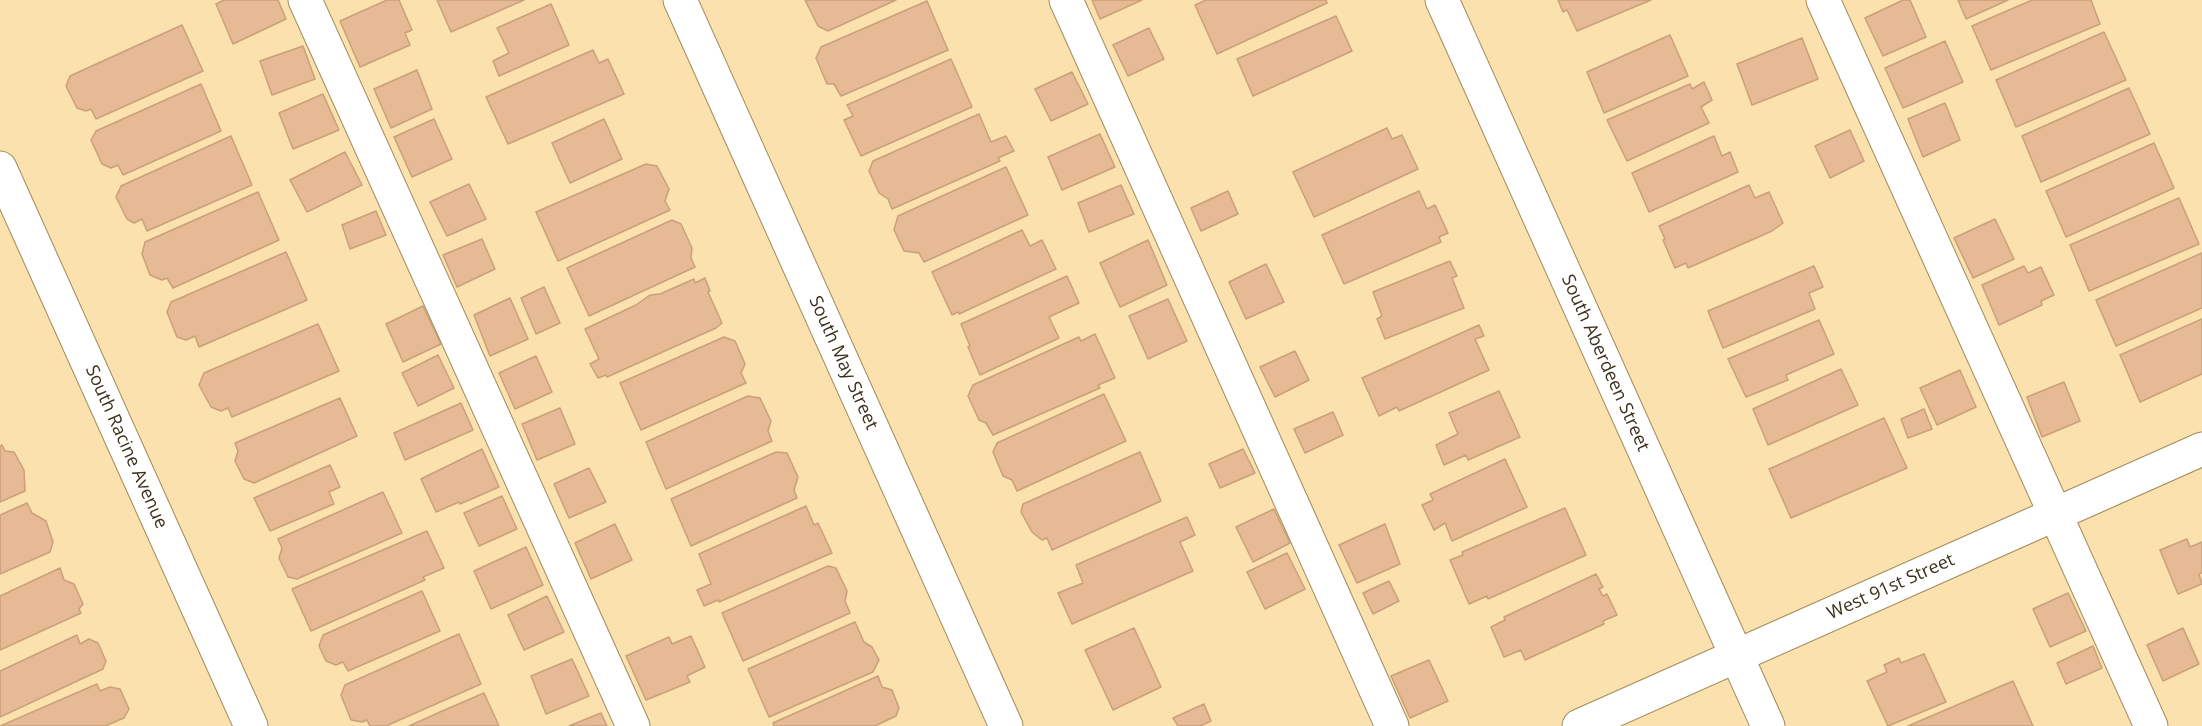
<!DOCTYPE html>
<style>
body{margin:0}
canvas{display:block;background:#fae1ae}
</style>
<canvas width="2202" height="726"></canvas>
<script>
const context = document.querySelector('canvas').getContext('2d');
context.lineJoin = 'round';
function paint(path, color) {
  context.fillStyle = color;
  context.fill(path, 'evenodd');
}
function shape(rows) {
  const path = new Path2D();
  for (const r of rows) {
    path.moveTo(r[0], r[1]);
    for (let i = 2; i < r.length; i += 2) path.lineTo(r[i], r[i + 1]);
  }
  return path;
}
function strokePath(path, color, width, dash) {
  context.strokeStyle = color;
  context.lineWidth = width;
  context.lineCap = dash ? 'butt' : 'round';
  context.setLineDash(dash || []);
  context.stroke(path);
}
function label(font, color, halo, rows, align = 'center') {
  context.font = font + ' "Open Sans",sans-serif';
  context.lineWidth = 4.5;
  context.setLineDash([]);
  context.textBaseline = 'middle';
  context.strokeStyle = halo;
  context.fillStyle = color;
  for (const [text, x, y, turn = 0] of rows) {
    context.save();
    context.translate(x, y);
    context.rotate((+turn || 0) * Math.PI / 180);
    context.textAlign = isNaN(turn) ? turn : align;
    if (halo) context.strokeText(text, 0, 0);
    context.fillText(text, 0, 0);
    context.restore();
  }
}
const building = shape([
 [224,0,278,0,286,19,233,44,216,4,224,0],
 [387,0,399,0,412,30,405,33,410,45,360,67,340,21,387,0],
 [437,0,524,0,451,32,437,0],
 [805,0,896,0,828,31,818,26,805,0],
 [1092,0,1142,0,1100,19,1092,0],
 [1206,0,1326,0,1327,3,1217,54,1195,5,1206,0],
 [1558,0,1651,0,1577,31,1567,10,1563,12,1558,0],
 [1903,0,1910,0,1926,37,1883,56,1865,18,1903,0],
 [1958,0,2008,0,1966,19,1958,0],
 [2032,0,2091,0,2100,24,1991,70,1972,26,2032,0],
 [927,1,948,50,841,96,834,84,827,84,816,58,821,47,927,1],
 [551,4,569,45,499,76,493,61,509,53,497,28,551,4],
 [1336,16,1352,51,1253,96,1237,59,1336,16],
 [182,25,203,71,96,119,91,109,86,111,77,108,66,86,70,76,182,25],
 [1149,28,1164,59,1128,76,1113,45,1149,28],
 [2104,32,2126,80,2016,127,1996,80,2104,32],
 [1670,35,1688,76,1604,113,1587,72,1670,35],
 [1802,38,1818,79,1752,105,1737,64,1802,38],
 [1945,41,1963,82,1903,108,1885,68,1945,41],
 [303,46,315,79,272,95,260,61,303,46],
 [593,50,599,63,608,59,624,94,508,144,486,97,593,50],
 [951,59,972,107,861,156,844,120,853,116,847,105,951,59],
 [417,70,432,109,391,128,374,89,417,70],
 [1072,72,1088,104,1051,121,1035,89,1072,72],
 [1704,82,1712,100,1701,107,1709,123,1627,161,1607,120,1690,84,1692,89,1704,82],
 [201,84,221,131,123,175,118,165,111,168,102,164,91,140,96,131,201,84],
 [2129,88,2150,134,2041,182,2022,136,2129,88],
 [323,94,339,130,293,149,279,113,323,94],
 [1945,103,1960,140,1923,157,1908,119,1945,103],
 [979,114,991,142,1006,136,1014,151,998,158,1000,161,892,209,888,199,879,193,869,171,873,161,979,114],
 [434,119,452,159,412,177,394,137,434,119],
 [604,119,622,159,570,183,552,143,604,119],
 [1387,128,1392,139,1402,135,1418,169,1314,217,1293,172,1387,128],
 [1850,130,1864,161,1830,178,1815,146,1850,130],
 [1100,134,1115,167,1062,190,1048,157,1100,134],
 [231,136,252,185,147,231,142,219,134,223,127,219,116,197,121,186,231,136],
 [1714,136,1722,156,1730,152,1738,172,1649,212,1632,173,1714,136],
 [2154,143,2174,188,2066,237,2046,191,2154,143],
 [345,152,362,185,307,212,290,180,345,152],
 [646,164,657,166,669,189,665,201,670,210,558,261,536,212,646,164],
 [1006,167,1028,215,924,262,919,253,904,251,894,230,898,216,1006,167],
 [469,184,486,219,447,236,430,202,469,184],
 [1121,185,1134,214,1089,232,1078,203,1121,185],
 [1749,185,1755,198,1769,192,1783,223,1772,231,1688,268,1686,263,1675,268,1663,240,1665,239,1659,226,1749,185],
 [1228,191,1238,214,1201,231,1191,208,1228,191],
 [1419,191,1427,209,1435,205,1448,233,1439,237,1441,242,1344,284,1322,235,1419,191],
 [258,192,279,240,173,288,167,278,162,280,150,275,142,254,145,242,258,192],
 [2179,198,2199,244,2089,291,2070,245,2179,198],
 [376,211,386,235,350,249,342,225,376,211],
 [1995,219,2014,259,1973,278,1954,238,1995,219],
 [672,220,681,224,692,248,691,258,695,267,589,316,567,268,672,220],
 [1022,230,1030,246,1042,240,1056,269,959,314,958,312,952,315,932,272,1022,230],
 [482,239,495,269,457,287,443,255,482,239],
 [1148,240,1167,285,1120,307,1100,263,1148,240],
 [286,252,307,300,199,347,195,336,186,340,177,337,167,312,171,302,286,252],
 [2202,253,2202,308,2116,346,2096,300,2202,253],
 [1450,261,1457,276,1452,278,1464,308,1385,339,1377,319,1382,316,1373,292,1450,261],
 [1266,264,1284,302,1246,319,1229,282,1266,264],
 [1814,266,1823,287,1809,293,1815,309,1723,348,1708,311,1814,266],
 [2024,266,2028,273,2041,267,2054,295,2041,301,2042,305,1999,325,1982,285,2024,266],
 [1067,276,1079,303,1049,317,1059,338,980,375,968,347,970,346,961,324,1067,276],
 [705,278,710,291,708,292,722,323,716,328,607,377,606,375,598,378,590,364,599,359,585,329,636,305,650,295,660,294,694,279,695,283,705,278],
 [544,287,560,323,536,334,521,298,544,287],
 [510,298,528,339,490,356,474,315,510,298],
 [1168,299,1187,341,1148,359,1129,316,1168,299],
 [423,306,441,344,403,362,386,324,423,306],
 [2202,319,2202,374,2140,402,2120,355,2202,319],
 [1819,320,1834,354,1786,375,1788,380,1746,397,1728,359,1819,320],
 [318,324,339,371,232,417,228,408,221,411,211,407,199,385,204,373,318,324],
 [1479,325,1484,336,1475,339,1489,370,1399,411,1397,407,1379,416,1362,378,1479,325],
 [1095,334,1115,378,1098,385,1100,388,993,435,986,423,979,420,968,396,973,385,1079,337,1081,341,1095,334],
 [724,337,735,341,745,364,741,373,746,383,641,430,620,383,724,337],
 [1295,351,1309,380,1275,397,1260,367,1295,351],
 [438,355,454,388,418,406,402,373,438,355],
 [536,356,552,392,515,409,499,373,536,356],
 [1841,369,1858,405,1768,445,1753,409,1841,369],
 [1960,370,1976,407,1937,425,1920,388,1960,370],
 [2064,382,2080,421,2042,437,2027,397,2064,382],
 [1499,391,1520,437,1468,460,1466,455,1444,465,1436,445,1458,434,1449,413,1499,391],
 [1104,394,1126,441,1017,491,1012,480,1003,476,993,452,997,443,1104,394],
 [748,396,760,398,771,421,768,431,772,441,666,489,646,442,748,396],
 [340,398,357,436,254,483,244,479,235,461,238,451,235,443,340,398],
 [461,403,473,430,405,460,394,433,461,403],
 [560,408,575,444,537,460,522,424,560,408],
 [1924,409,1932,429,1908,438,1901,419,1924,409],
 [1333,412,1343,435,1305,453,1294,429,1333,412],
 [1884,418,1907,468,1791,518,1769,469,1884,418],
 [2,445,5,451,14,452,24,470,25,491,0,502,0,446,2,445],
 [482,449,499,487,460,504,459,502,436,512,421,479,482,449],
 [1243,449,1255,473,1220,488,1209,464,1243,449],
 [776,452,787,453,798,477,794,490,797,498,691,546,671,499,776,452],
 [1140,452,1161,501,1052,550,1047,538,1042,540,1032,532,1021,512,1023,504,1140,452],
 [1505,459,1527,507,1452,541,1445,523,1434,530,1422,505,1433,500,1430,494,1505,459],
 [330,465,340,487,329,492,334,504,270,531,254,498,330,465],
 [589,468,606,502,569,518,554,484,589,468],
 [383,492,402,533,297,579,288,577,279,558,282,548,278,539,383,492],
 [502,496,517,529,479,546,464,513,502,496],
 [27,503,32,513,46,521,53,542,50,552,0,574,0,515,27,503],
 [806,506,814,525,818,523,832,553,719,602,718,600,704,606,697,590,711,584,699,554,806,506],
 [1565,508,1586,555,1488,599,1487,596,1469,604,1450,560,1463,555,1462,552,1565,508],
 [1274,509,1290,543,1253,562,1236,527,1274,509],
 [1187,517,1195,535,1180,542,1193,571,1072,624,1058,593,1083,583,1076,565,1187,517],
 [615,524,632,560,591,579,575,543,615,524],
 [1385,524,1400,564,1357,583,1339,545,1385,524],
 [427,531,444,568,423,577,425,580,311,631,292,589,427,531],
 [2187,539,2190,547,2202,542,2202,573,2199,574,2202,584,2178,594,2160,550,2187,539],
 [526,547,543,585,491,609,474,571,526,547],
 [1287,553,1305,589,1265,609,1247,572,1287,553],
 [828,566,836,568,847,591,845,601,850,613,743,661,722,613,828,566],
 [60,568,64,580,74,584,83,604,79,609,81,613,0,650,0,596,60,568],
 [1596,574,1603,587,1599,589,1603,596,1607,594,1617,615,1603,621,1604,624,1525,660,1521,650,1504,657,1491,627,1505,620,1504,617,1596,574],
 [1389,581,1399,601,1373,614,1363,593,1389,581],
 [422,591,440,631,348,671,343,662,336,665,326,661,319,646,323,635,422,591],
 [2068,593,2086,631,2050,647,2033,609,2068,593],
 [547,596,564,632,524,650,508,615,547,596],
 [855,622,864,642,872,647,879,660,873,672,769,717,748,669,855,622],
 [1134,628,1161,687,1113,710,1085,650,1134,628],
 [2183,628,2199,664,2163,681,2147,645,2183,628],
 [459,634,481,684,386,726,370,726,367,720,362,722,351,720,341,695,345,685,459,634],
 [77,635,80,644,89,639,98,643,106,661,103,669,0,717,0,671,77,635],
 [691,636,705,667,687,676,690,682,646,700,626,656,669,637,672,644,691,636],
 [2093,646,2102,668,2066,684,2057,663,2093,646],
 [1924,654,1946,702,1888,726,1867,681,1887,672,1884,665,1899,658,1901,663,1924,654],
 [572,659,589,696,546,714,531,676,572,659],
 [1429,660,1448,701,1410,718,1391,676,1429,660],
 [878,676,882,687,892,690,899,708,896,716,875,726,774,726,773,723,878,676],
 [2013,681,2033,726,1908,726,2013,681],
 [97,684,100,691,110,687,120,689,129,709,124,718,105,726,0,726,97,684],
 [484,693,499,726,409,726,440,712,484,693],
 [1204,704,1211,721,1200,726,1178,726,1173,718,1204,704],
 [601,713,607,726,569,726,601,713]
]);
const minor = shape([
 [305,0,633,726],
 [680,0,1006,726],
 [1066,0,1392,726],
 [1442,0,1768,726],
 [1823,0,2151,726],
 [0,168,251,726],
 [1579,726,2202,449]
]);
const streetNames = [
 ["South May Street",843,363,66],
 ["South Aberdeen Street",1605,363,66],
 ["South Racine Avenue",126,447,66],
 ["West 91st Street",1891,587,-24]
];
paint(building, '#e5ba94');
strokePath(building, '#c9a07a', 1.5);
strokePath(minor, '#a38b5b', 35);
strokePath(minor, '#fff', 33);
label('18px', '#3a301c', '#fff', streetNames);
</script>
